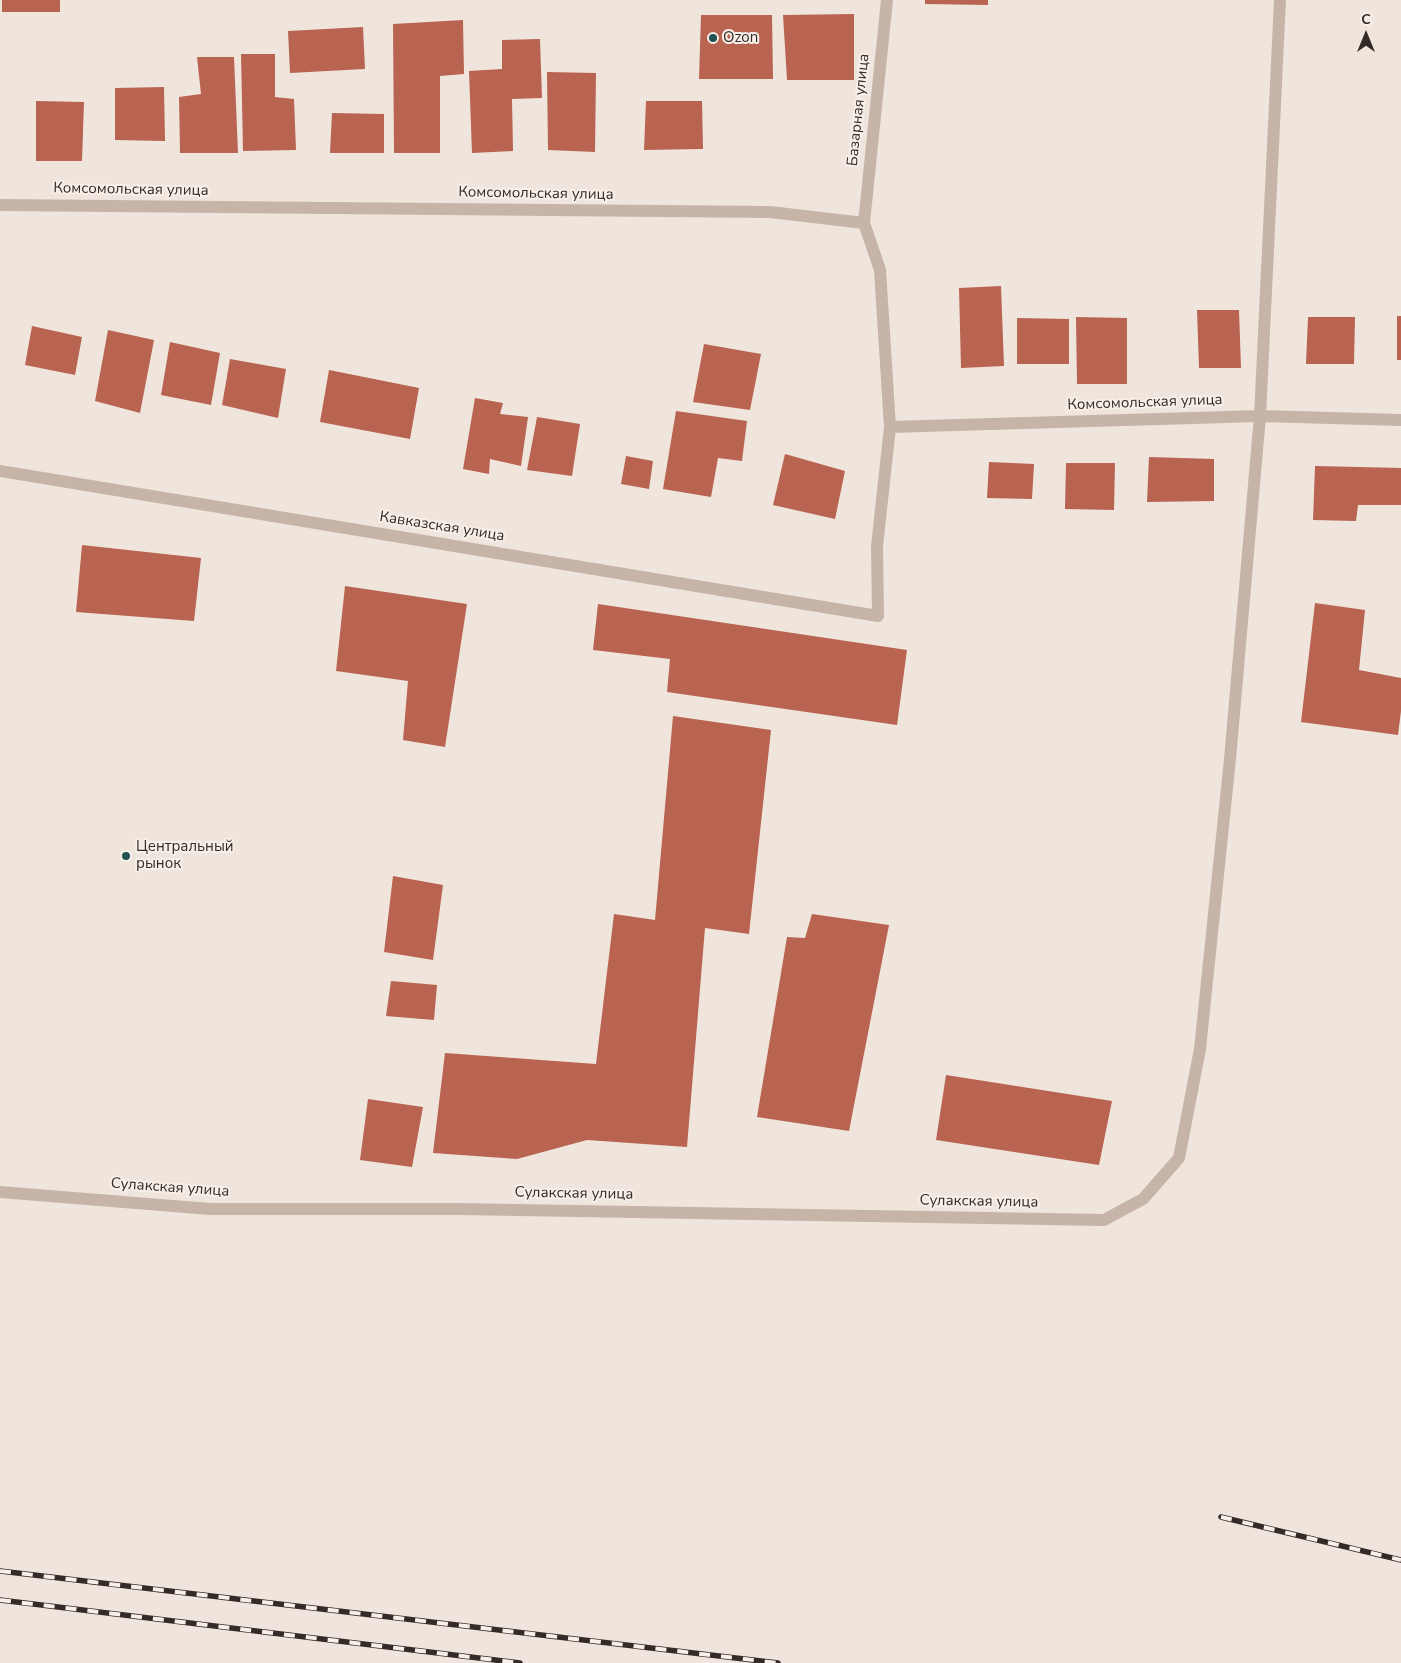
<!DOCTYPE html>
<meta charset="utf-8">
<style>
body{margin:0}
#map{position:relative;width:1401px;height:1663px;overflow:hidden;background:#efe5dc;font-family:"Nunito Sans",sans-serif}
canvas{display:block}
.north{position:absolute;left:1341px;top:10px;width:50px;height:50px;-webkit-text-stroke:4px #f7efe8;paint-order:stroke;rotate:0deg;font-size:14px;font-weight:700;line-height:20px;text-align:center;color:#342b28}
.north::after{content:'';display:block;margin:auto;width:18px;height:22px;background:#342b28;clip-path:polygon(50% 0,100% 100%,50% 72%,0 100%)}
</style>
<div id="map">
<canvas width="1401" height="1663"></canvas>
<div class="north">С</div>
</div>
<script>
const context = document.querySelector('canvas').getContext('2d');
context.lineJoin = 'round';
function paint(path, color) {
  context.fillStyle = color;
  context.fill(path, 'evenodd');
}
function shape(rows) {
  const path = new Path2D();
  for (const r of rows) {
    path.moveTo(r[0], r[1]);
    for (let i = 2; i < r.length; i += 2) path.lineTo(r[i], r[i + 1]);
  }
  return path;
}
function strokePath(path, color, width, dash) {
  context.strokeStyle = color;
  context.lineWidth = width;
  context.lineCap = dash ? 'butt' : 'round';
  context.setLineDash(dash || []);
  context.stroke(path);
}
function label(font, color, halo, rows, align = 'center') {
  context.font = font + ' "Nunito Sans",sans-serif';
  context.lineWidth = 4;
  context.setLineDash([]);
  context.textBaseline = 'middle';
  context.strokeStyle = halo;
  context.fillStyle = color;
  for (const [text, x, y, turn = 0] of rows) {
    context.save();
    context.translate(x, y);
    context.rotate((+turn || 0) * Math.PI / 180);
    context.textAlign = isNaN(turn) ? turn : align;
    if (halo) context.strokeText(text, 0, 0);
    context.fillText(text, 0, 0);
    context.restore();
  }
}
const building = shape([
 [2,0,60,0,60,12,2,12],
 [925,0,988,0,988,5,925,4],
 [854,14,854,80,787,80,783,15],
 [701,15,772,15,773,79,699,79],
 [463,20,464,74,440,76,440,153,394,153,393,24],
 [363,27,365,69,290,73,288,31],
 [540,39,542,98,512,99,513,151,472,153,469,71,502,69,502,40],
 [241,54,275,54,275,97,294,99,296,150,243,151],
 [197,57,234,57,238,153,180,153,179,97,201,94],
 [547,72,596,73,595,152,548,150],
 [164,87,165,141,115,140,115,88],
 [36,101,84,102,82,161,36,161],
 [646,101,702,101,703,149,644,150],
 [332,113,384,114,384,153,330,153],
 [1001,286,1004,366,961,368,959,288],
 [1197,310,1239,310,1241,368,1199,368],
 [1397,316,1401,316,1401,360,1397,360],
 [1076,317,1127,318,1127,384,1077,384],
 [1308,317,1355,317,1354,364,1306,364],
 [1017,318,1069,319,1069,364,1017,364],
 [32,326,82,337,75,375,25,365],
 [108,330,154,340,140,413,95,401],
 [170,342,220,353,211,405,161,395],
 [704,344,761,354,750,410,693,402],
 [230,359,286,369,278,418,222,405],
 [329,370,419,388,410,439,320,422],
 [475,398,503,403,500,414,528,417,521,466,490,459,489,474,463,469],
 [676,411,747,421,742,461,718,458,711,497,663,489],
 [537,417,580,424,572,476,527,470],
 [785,454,845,471,835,519,773,505],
 [626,456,653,461,649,489,621,484],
 [1149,457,1214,459,1214,501,1147,502],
 [989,462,1034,464,1032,499,987,498],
 [1066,463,1115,463,1114,510,1065,509],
 [1315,466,1401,468,1401,505,1358,505,1356,521,1313,520],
 [82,545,201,558,194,621,76,612],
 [345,586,467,604,445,747,403,740,408,681,336,671],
 [1315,603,1365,610,1359,670,1401,678,1401,711,1398,735,1301,722],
 [598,604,907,650,897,725,667,692,670,659,593,650],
 [673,716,771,730,749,934,705,928,687,1147,587,1140,517,1159,433,1153,445,1053,596,1064,614,914,655,920],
 [393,876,443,885,433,960,384,952],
 [812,914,889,925,849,1131,757,1117,787,937,805,938],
 [391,981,437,985,434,1020,386,1016],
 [946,1075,1112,1101,1099,1165,936,1140],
 [368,1099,423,1107,412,1167,360,1160]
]);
const street = shape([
 [0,205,770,212,864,223,880,270,890,427,877,546,878,616,0,471],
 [864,223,887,0],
 [890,427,1260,416,1401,420],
 [0,1192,210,1209,458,1209,1104,1220,1143,1199,1179,1158,1200,1049,1230,759,1260,416,1280,0]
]);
const rail = shape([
 [1221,1517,1401,1560],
 [0,1571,778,1663],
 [0,1600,520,1663]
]);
const markers = [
 [713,38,5,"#225151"],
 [126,856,5,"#225151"]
];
const poiNames = [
 ["Ozon",723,38],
 ["Центральный",136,847],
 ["рынок",136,864]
];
const streetNames = [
 ["Базарная улица",859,110,-84],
 ["Комсомольская улица",131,190,1],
 ["Комсомольская улица",536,194,1],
 ["Комсомольская улица",1145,403,-2],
 ["Кавказская улица",442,527,9],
 ["Сулакская улица",170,1188,4],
 ["Сулакская улица",574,1194,1],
 ["Сулакская улица",979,1202,1]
];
paint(building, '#b96351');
strokePath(street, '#c6b4a9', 12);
strokePath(rail, '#342b28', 5.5);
strokePath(rail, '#f7efe8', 4, [11]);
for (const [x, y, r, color] of markers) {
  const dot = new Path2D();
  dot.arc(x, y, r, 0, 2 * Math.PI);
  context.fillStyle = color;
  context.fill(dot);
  strokePath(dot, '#f7efe8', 2);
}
label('15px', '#342b28', '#f7efe8', poiNames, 'left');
label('15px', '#342b28', '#f7efe8', streetNames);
</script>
